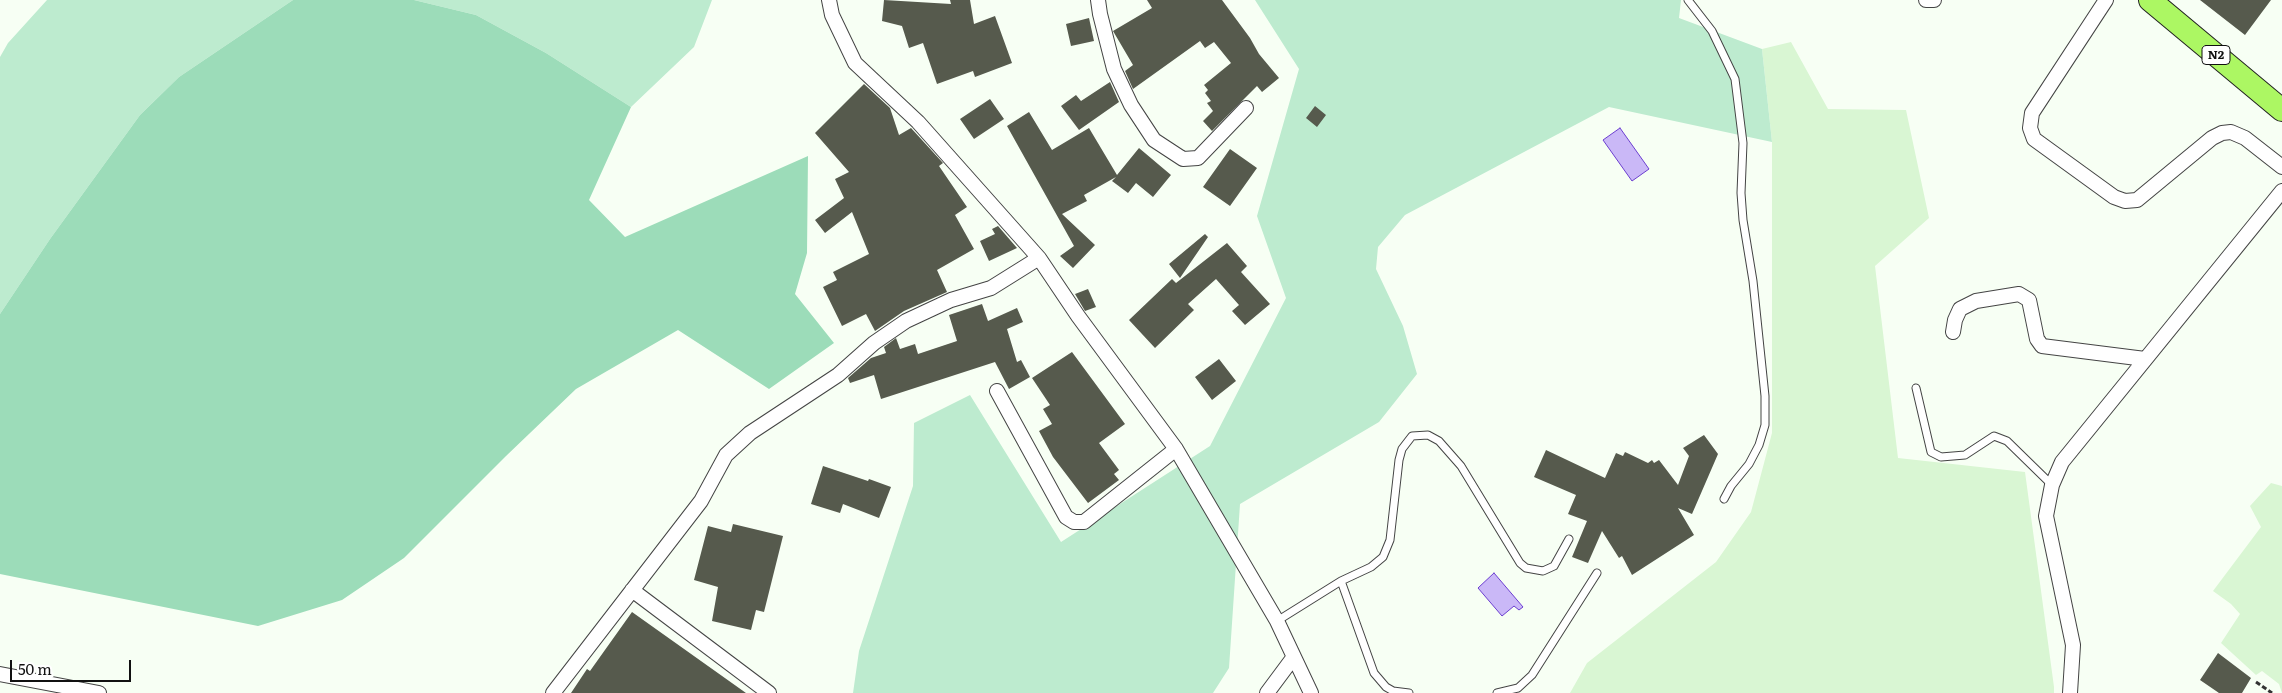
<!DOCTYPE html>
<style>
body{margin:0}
#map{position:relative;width:2282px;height:693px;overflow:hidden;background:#f7fff4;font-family:Literata,serif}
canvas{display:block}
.scale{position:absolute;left:10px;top:660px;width:121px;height:22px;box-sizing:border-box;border:2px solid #111;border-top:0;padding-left:6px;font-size:15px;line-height:18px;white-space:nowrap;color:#111;-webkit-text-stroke:4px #fff;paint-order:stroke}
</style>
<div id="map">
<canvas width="2282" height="693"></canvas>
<div class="scale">50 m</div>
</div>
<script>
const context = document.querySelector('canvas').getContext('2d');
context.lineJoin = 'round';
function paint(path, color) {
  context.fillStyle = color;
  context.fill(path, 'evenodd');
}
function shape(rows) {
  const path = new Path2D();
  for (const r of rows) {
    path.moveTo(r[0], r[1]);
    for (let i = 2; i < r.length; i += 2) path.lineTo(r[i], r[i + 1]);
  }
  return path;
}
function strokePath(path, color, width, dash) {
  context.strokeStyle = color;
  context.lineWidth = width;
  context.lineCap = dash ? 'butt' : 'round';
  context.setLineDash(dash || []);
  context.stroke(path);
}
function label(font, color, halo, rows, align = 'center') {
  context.font = font + ' Literata,serif';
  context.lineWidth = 5;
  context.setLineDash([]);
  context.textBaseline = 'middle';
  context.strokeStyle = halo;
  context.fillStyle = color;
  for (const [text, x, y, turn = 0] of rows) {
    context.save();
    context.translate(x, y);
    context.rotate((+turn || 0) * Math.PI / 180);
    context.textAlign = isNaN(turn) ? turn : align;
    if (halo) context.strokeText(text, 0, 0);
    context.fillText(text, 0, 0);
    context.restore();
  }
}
const farmland = shape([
 [1791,42,1828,109,1906,110,1929,218,1875,266,1898,458,2025,472,2054,687,2054,693,1570,693,1587,663,1716,562,1751,512,1772,433,1772,142,1762,49],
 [2271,483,2282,486,2282,693,2279,684,2262,671,2256,675,2221,643,2240,614,2231,604,2213,591,2261,527,2250,506]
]);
const green = shape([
 [47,0,293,0,179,77,140,115,50,239,0,314,0,57,8,43],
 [414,0,712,0,694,47,631,107,546,53,476,15],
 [1255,0,1681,0,1679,18,1762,49,1772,142,1609,107,1405,215,1378,247,1376,269,1403,326,1417,374,1379,422,1240,504,1229,668,1213,693,853,693,859,651,913,486,914,423,970,395,1061,542,1210,446,1286,298,1257,216,1299,69]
]);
const forest = shape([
 [293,0,414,0,476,15,546,53,631,107,589,200,625,237,808,156,807,253,795,294,834,343,769,389,678,330,576,389,506,456,404,558,342,600,258,626,0,574,0,314,50,239,140,115,179,77]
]);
const water = shape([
 [1620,128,1649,169,1632,181,1603,140,1620,128],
 [1494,573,1523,607,1519,610,1514,606,1502,616,1478,588,1494,573]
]);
const building = shape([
 [884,0,951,4,950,0,970,0,974,24,995,16,1012,63,975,77,973,71,937,84,923,43,909,48,902,26,882,21],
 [1147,0,1222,0,1250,38,1259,54,1279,78,1262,92,1257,86,1212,131,1203,121,1213,111,1207,103,1211,101,1205,93,1208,90,1204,85,1231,63,1214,42,1205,48,1200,41,1133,89,1125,71,1133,65,1113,31,1152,8],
 [2200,0,2271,0,2245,35],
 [1089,18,1094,41,1071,46,1066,24],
 [1110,82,1119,102,1079,130,1061,106,1076,95,1081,101],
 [864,84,890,108,899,135,911,128,943,163,939,166,967,207,955,215,974,249,937,270,947,292,904,311,875,331,866,314,842,326,823,287,837,280,833,272,869,254,852,212,825,233,815,220,844,198,835,179,849,172,815,133],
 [990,99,1004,119,974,139,960,119],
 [1315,106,1326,115,1317,127,1306,118],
 [1029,112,1052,150,1089,128,1117,175,1139,148,1171,175,1153,197,1136,183,1128,193,1112,181,1116,177,1084,195,1087,201,1062,214,1095,245,1073,268,1060,256,1074,246,1007,126],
 [1230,149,1257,168,1230,206,1203,187],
 [998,226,1017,248,989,261,980,241,995,234,992,229],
 [1205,234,1208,237,1180,278,1169,264],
 [1227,243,1247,266,1241,272,1270,304,1245,325,1232,311,1239,305,1216,279,1188,304,1194,310,1155,348,1129,320,1172,279,1176,283],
 [1088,289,1096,307,1085,311,1075,294],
 [982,304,988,321,1017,308,1023,322,1007,329,1017,362,1021,360,1030,377,1009,389,995,362,881,399,874,375,850,383,848,378,871,358,886,353,884,347,896,338,900,349,915,344,918,354,957,341,949,315],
 [1072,352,1125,424,1099,443,1119,470,1114,474,1119,480,1088,503,1053,457,1039,431,1052,424,1043,409,1050,405,1032,378],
 [1219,359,1236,381,1212,400,1195,377],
 [1704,435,1718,454,1692,514,1678,508,1694,535,1632,575,1622,556,1619,558,1602,531,1588,563,1572,557,1587,521,1568,514,1576,495,1534,477,1546,450,1605,478,1616,453,1623,456,1625,452,1648,463,1652,460,1654,463,1659,460,1678,485,1689,456,1683,448],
 [823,466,868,481,869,479,891,487,879,518,843,504,840,513,811,504],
 [733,524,783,536,764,612,756,610,751,630,712,621,718,587,694,580,708,526,731,532],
 [632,612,746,693,571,693,587,669,590,671],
 [2218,653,2251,678,2242,693,2219,693,2200,680]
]);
const path = shape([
 [2256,682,2272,693]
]);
const service = shape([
 [1688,0,1712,31,1735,79,1743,143,1741,193,1743,220,1753,281,1765,396,1765,425,1759,445,1749,464,1731,486,1724,499],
 [1916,388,1931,452,1941,457,1965,455,1994,436,2007,441,2052,485],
 [1341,581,1374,673,1386,687,1393,691,1409,693],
 [1277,621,1341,581,1371,567,1383,557,1390,540,1399,460,1402,449,1412,436,1428,435,1439,441,1461,466,1520,563,1526,568,1543,571,1554,566,1569,539],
 [1497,693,1518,688,1532,675,1597,573]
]);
const minor = shape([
 [829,0,832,15,855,63,918,122,1039,258,1078,316,1176,449,1277,621,1311,693],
 [1098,0,1100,14,1114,69,1131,105,1154,140,1183,159,1198,158,1246,108],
 [1926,0,1934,0],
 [2106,0,2032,113,2030,128,2034,139,2114,197,2125,201,2137,200,2212,138,2222,133,2231,132,2245,138,2282,167],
 [1953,332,1955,320,1960,309,1976,301,2019,294,2029,300,2037,339,2042,346,2145,359],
 [997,391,1066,517,1074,522,1084,522,1176,449],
 [632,590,769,693],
 [0,674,99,693],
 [553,693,701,501,726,455,750,433,838,375,874,343,906,321,951,300,991,288,1039,258],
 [1267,693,1293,658],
 [2070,693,2073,645,2046,516,2052,485,2062,462,2282,191]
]);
const trunk = shape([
 [2150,0,2282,110]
]);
const shields = [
 [2216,55,28]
];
const shieldNames = [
 ["N2",2216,55]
];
paint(farmland, '#d9f6d3');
paint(green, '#bdebcf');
paint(forest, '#9cdcb9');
paint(water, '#cab8f7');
strokePath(water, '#6b3ecf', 1);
paint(building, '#565a4d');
strokePath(service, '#444', 9);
strokePath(minor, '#444', 16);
strokePath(trunk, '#222', 24);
strokePath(path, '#333', 3, [5, 2.5]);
strokePath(service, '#fff', 7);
strokePath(minor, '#fff', 14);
strokePath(trunk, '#acf763', 22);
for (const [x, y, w] of shields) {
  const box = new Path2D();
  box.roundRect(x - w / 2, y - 9.5, w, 19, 4);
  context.fillStyle = '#fff';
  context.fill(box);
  strokePath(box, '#111', 1);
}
label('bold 12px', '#111', null, shieldNames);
</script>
